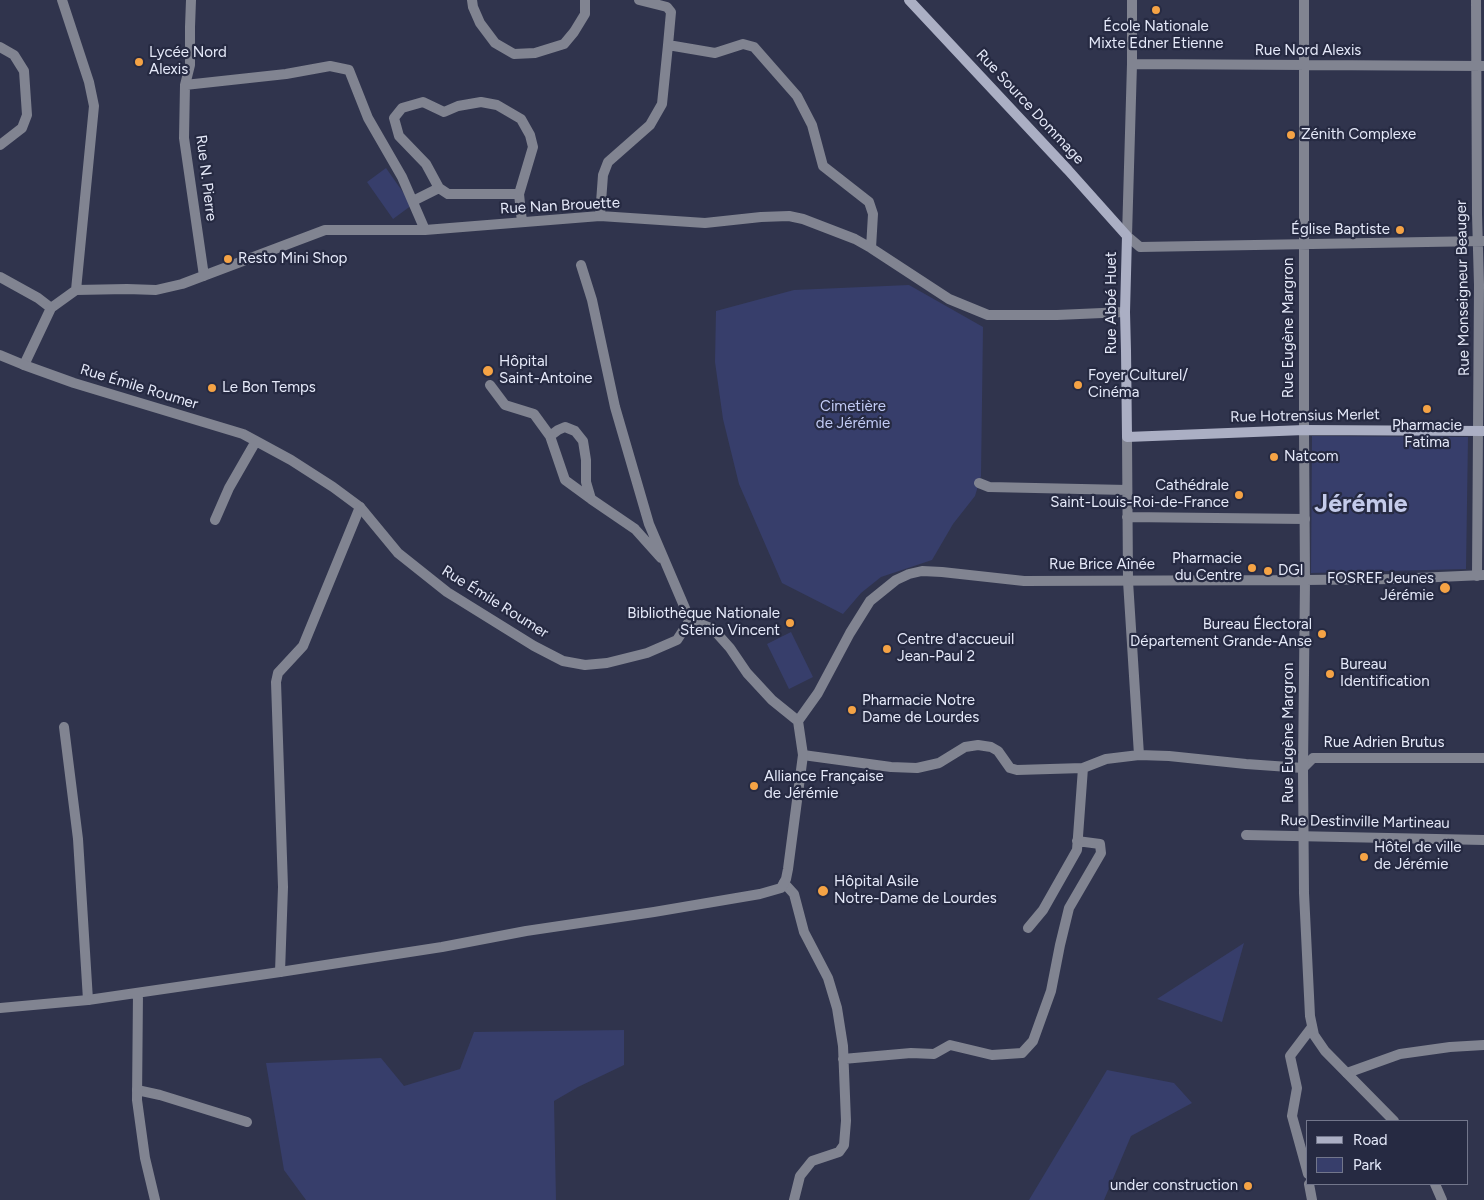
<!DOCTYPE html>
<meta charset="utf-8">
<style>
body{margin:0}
#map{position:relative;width:1484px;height:1200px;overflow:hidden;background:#30344d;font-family:Figtree,sans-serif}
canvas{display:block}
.legend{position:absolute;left:1306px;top:1120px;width:162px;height:65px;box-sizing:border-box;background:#262a42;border:1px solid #72768b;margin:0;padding:6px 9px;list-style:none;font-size:15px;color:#e5e9f9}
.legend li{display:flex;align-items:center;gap:10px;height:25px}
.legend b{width:25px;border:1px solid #72768b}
</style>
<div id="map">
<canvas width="1484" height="1200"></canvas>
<ul class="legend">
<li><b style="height:6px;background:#abafc4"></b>Road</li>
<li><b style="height:14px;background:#373e6b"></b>Park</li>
</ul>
</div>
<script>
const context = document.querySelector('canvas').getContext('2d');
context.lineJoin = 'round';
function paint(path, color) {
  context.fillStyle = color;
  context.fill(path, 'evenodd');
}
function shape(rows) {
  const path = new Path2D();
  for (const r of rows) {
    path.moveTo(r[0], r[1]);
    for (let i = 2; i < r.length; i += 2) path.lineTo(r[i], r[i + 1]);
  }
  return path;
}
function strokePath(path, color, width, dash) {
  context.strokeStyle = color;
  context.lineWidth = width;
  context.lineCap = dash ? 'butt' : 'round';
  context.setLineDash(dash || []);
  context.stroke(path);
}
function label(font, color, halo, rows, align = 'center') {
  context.font = font + ' Figtree,sans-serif';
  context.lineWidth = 4.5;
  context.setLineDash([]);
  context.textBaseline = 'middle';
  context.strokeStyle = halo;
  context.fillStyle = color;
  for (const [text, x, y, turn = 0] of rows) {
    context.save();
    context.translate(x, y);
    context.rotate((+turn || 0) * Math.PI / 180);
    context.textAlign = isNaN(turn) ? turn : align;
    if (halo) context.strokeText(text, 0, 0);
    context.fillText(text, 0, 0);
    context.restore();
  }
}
const green = shape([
 [386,168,412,205,393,219,367,182],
 [909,285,983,327,981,476,975,496,953,524,932,560,881,577,861,593,843,614,782,583,739,484,723,419,715,362,716,311,794,290],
 [1312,436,1468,437,1466,569,1311,573],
 [791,632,813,677,789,689,767,644],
 [1244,943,1222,1022,1157,999],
 [624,1030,624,1065,578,1087,554,1101,556,1200,306,1200,284,1170,266,1063,381,1058,404,1086,460,1069,474,1032],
 [1107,1070,1174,1083,1192,1103,1131,1136,1104,1200,1029,1200]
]);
const minor = shape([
 [62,0,89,82,94,106,76,290],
 [191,0,190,27,190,65,185,85,184,138,204,276],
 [472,0,473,7,480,23,495,43,514,54,535,53,564,44,574,32,585,14,585,0],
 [639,0,667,7,671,12,668,45,715,53,743,44,754,47,797,96,812,125,823,166,869,202,873,214,871,248],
 [1132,0,1132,64,1127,236,1140,247,1484,241],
 [1476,0,1477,214,1479,285,1477,576],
 [0,47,14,55,24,71,27,115,22,128,0,145],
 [1132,64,1484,66],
 [185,85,286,74,330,66,349,70,368,118,402,177,425,230],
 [439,188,448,194,519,194],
 [413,201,439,188,426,164,399,136,394,118,402,108,423,102,444,112,458,106,481,102,497,105,521,119,530,135,533,147,519,194,522,222],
 [600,216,603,175,608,162,650,125,662,104,668,45],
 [581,265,592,300,615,407,649,524,690,620],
 [0,277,38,298,51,308],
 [24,365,51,308,76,290,127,289,156,290,182,284,325,230,425,230,600,216,705,223,761,217,789,216,803,219,855,239,871,248,949,299,988,315,1057,315,1125,312],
 [490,385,505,405,534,414,550,436],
 [1304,430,1304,0],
 [1127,437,1128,581,1139,755],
 [979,483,989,487,1127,490],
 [591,499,586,482,586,460,583,441,575,431,565,427,558,430,550,436,565,480,591,499,635,529,661,558],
 [1127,517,1305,519],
 [64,727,78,839,88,1000],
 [803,755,891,767,917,768,939,763,965,747,978,745,991,747,998,751,1010,768,1017,770,1083,768,1106,759,1139,755,1169,756,1246,764,1303,768,1313,758,1484,758],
 [1246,835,1484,840],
 [784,883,794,894,804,932,828,978,837,1008,843,1046,846,1121,844,1145,839,1152,812,1161,800,1176,794,1200],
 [1028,928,1043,910,1077,850,1083,768],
 [280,972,283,887,276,682,278,673,303,646,360,507],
 [843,1059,911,1053,934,1054,950,1045,992,1055,1022,1053,1033,1041,1051,991,1060,945,1069,908,1101,853,1100,844,1077,841],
 [1347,1073,1400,1054,1450,1047,1484,1045],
 [137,1090,160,1095,247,1122],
 [1308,1174,1292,1116,1297,1088,1290,1056,1312,1027],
 [1309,1184,1312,1200]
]);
const tertiary = shape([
 [0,355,24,365,74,383,243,434,256,441,291,460,333,487,360,507,398,553,447,592,534,646,563,661,585,665,607,663,647,653,677,640,690,620,713,629,730,648,747,673,772,700,798,721],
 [1304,430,1305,580,1303,768,1304,893,1310,1016,1314,1035,1325,1051,1394,1121],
 [215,520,229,488,256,441],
 [798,721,818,693,850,633,870,601,896,580,909,574,922,571,942,572,1024,581,1305,580,1393,579,1484,575],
 [138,993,137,1100,145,1158,155,1200],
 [0,1008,88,1000,280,972,442,947,526,931,654,912,760,894,781,888,786,879,788,869,803,755,798,721],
 [1435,1184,1442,1200]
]);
const secondary = shape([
 [909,0,1068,170,1127,236,1125,312,1126,351,1127,437,1304,430,1484,431]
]);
const markers = [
 [1156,10,5,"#f5a345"],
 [139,62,5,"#f5a345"],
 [1291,135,5,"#f5a345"],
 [1400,230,5,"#f5a345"],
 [228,259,5,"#f5a345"],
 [488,371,6,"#f5a345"],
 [1078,385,5,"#f5a345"],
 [212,388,5,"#f5a345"],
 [1427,409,5,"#f5a345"],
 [1274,457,5,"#f5a345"],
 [1239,495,5,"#f5a345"],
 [1252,568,5,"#f5a345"],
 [1268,571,5,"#f5a345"],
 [1445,588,6,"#f5a345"],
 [790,623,5,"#f5a345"],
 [1322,634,5,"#f5a345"],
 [887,649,5,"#f5a345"],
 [1330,674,5,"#f5a345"],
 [852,710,5,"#f5a345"],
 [754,786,5,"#f5a345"],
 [1364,857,5,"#f5a345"],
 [823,891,6,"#f5a345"],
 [1248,1186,5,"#f5a345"]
];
const poiNames = [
 ["École Nationale",1156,27,"center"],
 ["Mixte Edner Etienne",1156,44,"center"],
 ["Lycée Nord",149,53],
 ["Alexis",149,70],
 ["Zénith Complexe",1301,135],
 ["Église Baptiste",1390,230,"right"],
 ["Resto Mini Shop",238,259],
 ["Hôpital",499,362],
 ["Saint-Antoine",499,379],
 ["Foyer Culturel/",1088,376],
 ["Cinéma",1088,393],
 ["Le Bon Temps",222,388],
 ["Pharmacie",1427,426,"center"],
 ["Fatima",1427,443,"center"],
 ["Natcom",1284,457],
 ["Cathédrale",1229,486,"right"],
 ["Saint-Louis-Roi-de-France",1229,503,"right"],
 ["Pharmacie",1242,559,"right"],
 ["du Centre",1242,576,"right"],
 ["DGI",1278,571],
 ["FOSREF Jeunes",1434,579,"right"],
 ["Jérémie",1434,596,"right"],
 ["Bibliothèque Nationale",780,614,"right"],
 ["Stenio Vincent",780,631,"right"],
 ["Bureau Électoral",1312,625,"right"],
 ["Département Grande-Anse",1312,642,"right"],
 ["Centre d'accueuil",897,640],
 ["Jean-Paul 2",897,657],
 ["Bureau",1340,665],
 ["Identification",1340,682],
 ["Pharmacie Notre",862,701],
 ["Dame de Lourdes",862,718],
 ["Alliance Française",764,777],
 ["de Jérémie",764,794],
 ["Hôtel de ville",1374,848],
 ["de Jérémie",1374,865],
 ["Hôpital Asile",834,882],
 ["Notre-Dame de Lourdes",834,899],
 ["under construction",1238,1186,"right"]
];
const streetNames = [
 ["Rue Nord Alexis",1308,51],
 ["Rue Source Dommage",1030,107,47],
 ["Rue N. Pierre",206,178,83],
 ["Rue Nan Brouette",560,206,-3],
 ["Rue Monseigneur Beauger",1463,288,-91],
 ["Rue Abbé Huet",1112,303,-90],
 ["Rue Eugène Margron",1289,328,-90],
 ["Rue Émile Roumer",139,387,17],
 ["Rue Hotrensius Merlet",1305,416,-1],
 ["Rue Brice Aînée",1102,565],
 ["Rue Émile Roumer",495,602,32],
 ["Rue Eugène Margron",1289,733,-90],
 ["Rue Adrien Brutus",1384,743],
 ["Rue Destinville Martineau",1365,822,1]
];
const parkNames = [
 ["Cimetière",853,407],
 ["de Jérémie",853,424]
];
const townNames = [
 ["Jérémie",1361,505]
];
paint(green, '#373e6b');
strokePath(minor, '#818491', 10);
strokePath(tertiary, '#818491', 10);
strokePath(secondary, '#abafc4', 10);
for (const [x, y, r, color] of markers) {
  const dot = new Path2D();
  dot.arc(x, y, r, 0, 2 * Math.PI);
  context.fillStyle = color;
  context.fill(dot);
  strokePath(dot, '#262a42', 2);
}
label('15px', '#e5e9f9', '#262a42', poiNames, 'left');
label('15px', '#e5e9f9', '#262a42', streetNames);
label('15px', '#c2cbf5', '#262a42', parkNames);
label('bold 25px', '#c4cbea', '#262a42', townNames);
</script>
